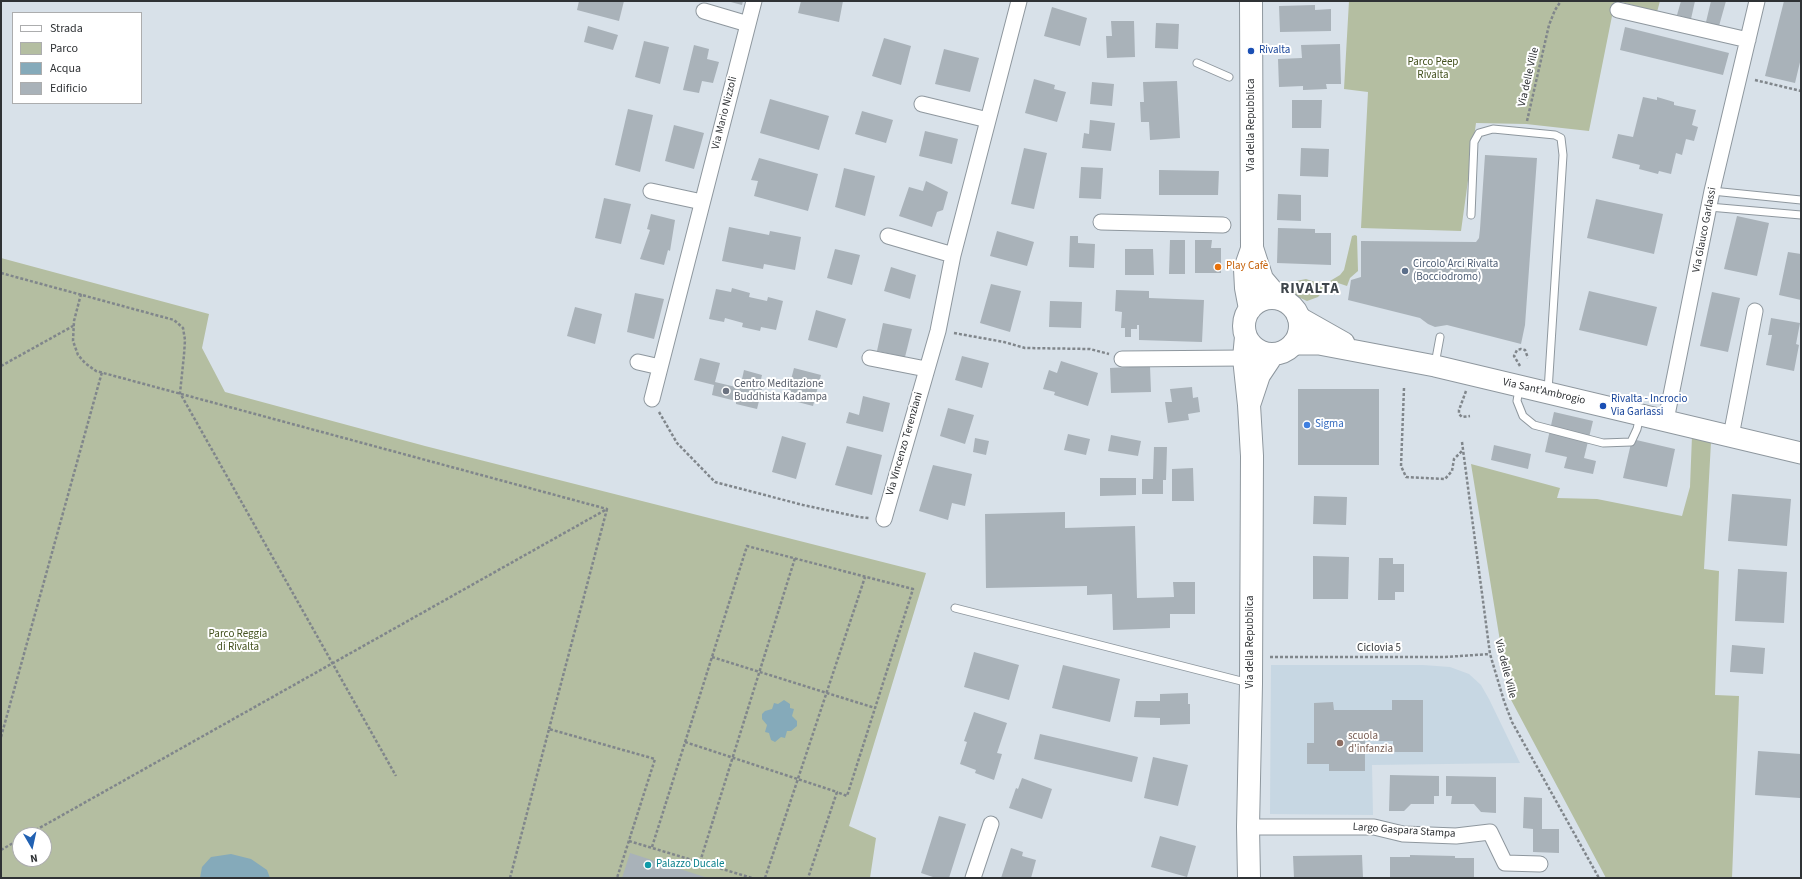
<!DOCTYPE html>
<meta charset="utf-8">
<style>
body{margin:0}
#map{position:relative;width:1802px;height:879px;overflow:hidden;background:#d8e1e9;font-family:"Source Sans 3",sans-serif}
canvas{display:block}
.frame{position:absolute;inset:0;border:2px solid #2f3235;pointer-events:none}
.legend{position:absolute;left:12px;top:12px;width:130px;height:92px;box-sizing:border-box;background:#fff;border:1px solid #acadae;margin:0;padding:5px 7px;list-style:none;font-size:12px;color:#2f3235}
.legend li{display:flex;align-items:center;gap:8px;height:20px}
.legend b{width:20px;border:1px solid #acadae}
.north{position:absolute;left:12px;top:827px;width:40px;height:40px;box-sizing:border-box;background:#fff;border:1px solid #acadae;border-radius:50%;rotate:171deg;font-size:11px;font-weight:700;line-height:16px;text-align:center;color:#2f3235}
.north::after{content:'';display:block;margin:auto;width:14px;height:18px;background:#2161b2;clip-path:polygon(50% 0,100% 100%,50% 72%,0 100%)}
</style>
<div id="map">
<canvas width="1802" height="879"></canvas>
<div class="frame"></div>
<ul class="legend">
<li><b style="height:5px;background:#fff"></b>Strada</li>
<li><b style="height:11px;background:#b4bea1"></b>Parco</li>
<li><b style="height:11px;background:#85aaba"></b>Acqua</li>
<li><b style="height:11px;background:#a9b2b9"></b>Edificio</li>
</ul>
<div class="north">N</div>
</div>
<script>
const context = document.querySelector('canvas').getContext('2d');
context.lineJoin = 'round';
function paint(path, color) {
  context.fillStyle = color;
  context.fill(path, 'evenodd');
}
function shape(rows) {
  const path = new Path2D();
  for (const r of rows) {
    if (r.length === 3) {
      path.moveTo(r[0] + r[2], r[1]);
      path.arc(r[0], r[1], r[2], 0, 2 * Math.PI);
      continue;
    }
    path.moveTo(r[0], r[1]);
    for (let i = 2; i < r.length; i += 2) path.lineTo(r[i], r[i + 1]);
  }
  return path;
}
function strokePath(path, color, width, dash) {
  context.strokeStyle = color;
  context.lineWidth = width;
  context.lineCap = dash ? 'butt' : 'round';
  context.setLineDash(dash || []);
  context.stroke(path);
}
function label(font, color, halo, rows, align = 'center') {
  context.font = font + ' "Source Sans 3",sans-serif';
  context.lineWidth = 4;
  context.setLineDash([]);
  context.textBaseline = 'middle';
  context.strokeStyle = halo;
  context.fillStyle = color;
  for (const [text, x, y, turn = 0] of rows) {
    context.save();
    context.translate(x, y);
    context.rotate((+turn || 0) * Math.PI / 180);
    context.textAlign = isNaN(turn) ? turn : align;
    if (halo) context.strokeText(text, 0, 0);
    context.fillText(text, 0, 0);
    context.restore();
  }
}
const built = shape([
 [1271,665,1423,665,1450,667,1469,674,1481,685,1489,699,1520,763,1372,765,1373,815,1270,814]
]);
const green = shape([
 [1349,1,1615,1,1589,131,1526,124,1476,123,1461,231,1361,228,1368,92,1344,89],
 [1618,1,1660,1,1657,12],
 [1355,235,1357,236,1358,271,1350,278,1347,286,1335,282,1325,289,1318,297,1307,301,1296,296,1291,288,1296,281,1306,279,1315,282,1330,281,1340,275,1344,270,1352,236],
 [1,258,209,314,202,348,225,392,425,446,926,573,849,826,876,838,870,878,1,878],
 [20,835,44,835,44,859,20,859],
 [1692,436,1711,442,1704,569,1719,571,1715,695,1739,696,1732,878,1606,878,1509,696,1471,464,1560,488,1557,498,1597,499,1682,516,1690,487]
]);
const water = shape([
 [784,700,790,704,790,708,794,709,792,716,797,721,797,726,791,731,787,731,785,738,781,737,775,742,771,740,769,733,765,732,767,725,762,719,762,714,765,711,772,709,774,703,778,704],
 [231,854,251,859,267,870,270,878,200,878,202,867,211,857]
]);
const building = shape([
 [579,1,624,1,619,21,577,10],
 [727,1,743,1,742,5],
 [801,1,843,1,839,22,798,13],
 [1681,1,1695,1,1691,19,1677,15],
 [1711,1,1726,1,1719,26,1706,22],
 [1784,1,1801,1,1801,58,1795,83,1765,76],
 [1315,5,1315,10,1331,9,1331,31,1280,32,1279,6],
 [1052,7,1087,18,1080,46,1044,36],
 [1111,21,1134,21,1135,57,1107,58,1106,36,1112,36],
 [1156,23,1179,24,1178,49,1155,48],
 [588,26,618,35,613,50,584,42],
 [1625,27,1729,53,1723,75,1620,50],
 [884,38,911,46,901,85,872,76],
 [644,41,669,47,660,84,635,77],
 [1340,44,1341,84,1326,84,1327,89,1303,90,1303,86,1279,87,1278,59,1302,58,1301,45],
 [694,45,709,49,707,59,719,62,713,83,702,81,699,93,683,90],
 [944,49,979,58,970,92,935,84],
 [1034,79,1055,85,1054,89,1066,92,1057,122,1025,113],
 [1177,81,1180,138,1150,140,1149,122,1141,122,1140,102,1144,102,1143,82],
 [1092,82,1114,84,1112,106,1090,104],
 [1643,97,1657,100,1657,97,1674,102,1674,105,1696,110,1692,125,1698,127,1694,141,1686,139,1682,155,1676,153,1671,174,1659,171,1658,174,1639,169,1640,165,1612,158,1618,134,1633,137],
 [770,99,829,116,819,150,760,133],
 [1292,100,1322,100,1321,128,1292,128],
 [628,109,653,115,640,172,615,165],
 [862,111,893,120,886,143,855,134],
 [1090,120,1115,123,1111,151,1082,148,1084,133,1089,134],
 [674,125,704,133,694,169,665,161],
 [925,131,958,139,952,164,919,156],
 [1024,148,1047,153,1034,209,1011,204],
 [1301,148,1329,149,1328,177,1300,176],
 [1485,155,1537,158,1525,325,1521,344,1447,325,1435,327,1428,324,1420,318,1348,300,1351,280,1361,277,1361,241,1476,242,1479,238,1480,229],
 [759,158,818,174,808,211,754,196,758,181,751,180],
 [1081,167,1103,168,1101,199,1079,198],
 [844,168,875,176,865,216,835,207],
 [1159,170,1219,171,1218,195,1159,195],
 [926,181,948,192,943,210,937,212,932,227,899,216,909,187,923,191],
 [1278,194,1301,195,1301,221,1277,220],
 [604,198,631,204,621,244,595,238],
 [1596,199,1663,214,1654,254,1587,238],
 [651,214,675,220,670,251,668,250,664,265,640,259,650,230,647,229],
 [1737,216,1769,223,1757,276,1724,269],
 [729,227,769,235,770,231,801,237,795,270,764,264,763,269,722,261],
 [1278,228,1315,229,1315,233,1331,233,1331,265,1277,263],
 [997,231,1034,242,1027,266,990,256],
 [1070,236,1078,236,1078,243,1095,244,1094,268,1069,267],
 [1170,240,1185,240,1185,274,1169,274],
 [1195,240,1212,240,1211,248,1221,248,1221,273,1195,273],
 [835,249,860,255,852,285,827,278],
 [1125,249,1153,249,1154,275,1125,275],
 [1788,252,1801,254,1801,300,1779,295],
 [891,267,916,275,910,299,884,291],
 [991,284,1021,291,1010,332,980,323],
 [732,288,750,293,749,297,767,301,768,297,783,301,776,330,761,327,760,331,742,327,743,323,725,318,724,322,709,319,716,289,731,292],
 [1116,290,1149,291,1149,298,1204,300,1202,342,1139,340,1139,325,1137,325,1137,329,1131,329,1131,337,1125,337,1125,328,1121,328,1122,312,1115,311],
 [1589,291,1657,307,1647,346,1579,330],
 [1712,292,1740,298,1728,352,1700,346],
 [635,293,664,299,654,339,627,332],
 [1050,301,1082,302,1081,328,1049,327],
 [575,307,602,314,595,344,567,336],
 [816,310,846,319,837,348,808,340],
 [1771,318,1800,323,1796,344,1799,345,1794,371,1766,365,1772,335,1768,335],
 [883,323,912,329,905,357,877,351],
 [962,356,989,363,982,388,955,380],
 [700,358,720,363,715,382,740,388,744,370,762,375,759,388,762,389,757,409,736,404,736,401,712,395,714,385,694,380],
 [1061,361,1098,373,1088,406,1054,395,1055,392,1043,389,1049,370,1057,373],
 [1150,366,1151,392,1111,393,1110,368],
 [794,368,821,375,813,406,786,399],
 [1192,387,1193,398,1198,397,1200,412,1188,414,1189,420,1168,423,1165,402,1172,402,1170,389],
 [1298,389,1379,389,1379,465,1298,465],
 [863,396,890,403,883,432,846,423,849,412,859,415],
 [948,408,974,415,965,444,940,436],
 [1554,412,1593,421,1584,458,1596,461,1593,474,1564,468,1567,457,1545,452],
 [1068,434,1090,439,1086,455,1064,450],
 [1111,435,1141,441,1138,456,1108,451],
 [782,436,806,443,796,479,772,472],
 [975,438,989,441,986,455,973,452],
 [1632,439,1675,449,1667,487,1623,478],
 [1494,445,1531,454,1528,469,1491,460],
 [847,446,882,455,872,495,835,485],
 [1154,447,1167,447,1166,480,1163,480,1163,494,1142,494,1142,479,1153,479],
 [933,465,972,474,965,506,952,503,948,520,919,511],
 [1193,468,1194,501,1172,501,1172,469],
 [1100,478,1136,478,1136,495,1100,496],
 [1732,494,1791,499,1787,546,1728,541],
 [1314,496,1347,497,1346,525,1313,524],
 [1065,512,1065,528,1135,526,1137,598,1174,597,1173,582,1195,582,1195,614,1170,614,1170,628,1113,630,1112,594,1087,595,1087,586,986,588,985,514],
 [1313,556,1349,557,1348,599,1313,599],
 [1379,558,1393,558,1393,564,1404,564,1404,592,1395,592,1395,600,1378,600],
 [1738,569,1787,572,1784,623,1735,621],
 [1732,645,1765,648,1763,674,1730,672],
 [974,652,1019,665,1009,700,964,687],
 [1063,665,1120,679,1110,722,1052,708],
 [1188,693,1188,704,1190,704,1190,724,1160,725,1160,718,1134,717,1136,701,1160,701,1160,694],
 [1392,700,1423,700,1423,752,1393,752,1393,741,1365,741,1365,771,1329,771,1329,764,1307,764,1307,743,1314,743,1314,703,1333,702,1334,710,1392,710],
 [974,712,1007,723,997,753,1002,754,994,780,975,773,976,770,960,764,967,742,964,741],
 [1040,734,1138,757,1132,782,1034,759],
 [1758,751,1801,754,1800,798,1755,795],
 [1153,757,1188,765,1178,806,1144,798],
 [1390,775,1439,776,1439,796,1434,796,1434,804,1411,804,1404,811,1389,811],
 [1446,776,1496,777,1496,813,1481,812,1474,804,1451,804,1452,796,1446,796],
 [1022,778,1052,789,1042,819,1009,808,1016,788,1018,789],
 [1524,797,1542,798,1542,829,1559,829,1559,853,1533,852,1533,829,1523,828],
 [939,816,966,824,949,878,936,878,921,873],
 [1160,836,1196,846,1187,877,1151,867],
 [1011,848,1023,852,1022,856,1036,860,1031,878,1001,878],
 [630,853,708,878,622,878],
 [1362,855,1363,878,1294,878,1293,856],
 [1410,855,1455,856,1455,858,1474,858,1474,878,1390,878,1390,857,1410,857]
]);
const path = shape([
 [1755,80,1801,91],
 [1527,121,1549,25,1555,10,1561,1],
 [1,273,174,320,183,328,185,340,184,355,180,393,396,776],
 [81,294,74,321,73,341,78,355,85,363,96,371,607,509],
 [954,333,1004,342,1025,348,1090,349,1109,354],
 [1,366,73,326],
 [1520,366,1514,356,1517,350,1521,349,1525,350,1528,358],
 [1404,388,1401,466,1406,477,1445,479,1452,471,1454,459,1462,451],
 [1466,391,1459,410,1459,414,1462,417,1470,416],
 [659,412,677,443,715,482,803,505,859,517,869,518],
 [1462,442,1490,654,1504,701,1512,722,1599,878],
 [712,657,875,708],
 [1270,657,1445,657,1490,654],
 [1,737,102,372],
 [685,742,837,792,808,878],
 [27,835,607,509,549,729],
 [629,841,752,878],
 [652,847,747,546,913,589,847,796,837,792],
 [1,850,20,839],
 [700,862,795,558],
 [510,878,549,729,655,759,617,878],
 [765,878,865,577]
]);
const lane = shape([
 [1197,63,1229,77],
 [1712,191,1801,200],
 [1709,207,1801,215],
 [1471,215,1474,142,1479,133,1493,129,1555,135,1561,138,1563,155,1548,391],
 [1435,364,1440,337],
 [1519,389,1517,401,1523,416,1534,425,1603,443,1631,442,1637,429,1640,416],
 [955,608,1249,683]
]);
const street = shape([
 [1618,10,1748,40],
 [704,11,748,24],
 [922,104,988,120],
 [651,191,702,202],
 [1101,222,1223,225],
 [888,236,953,255],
 [870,358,926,369],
 [1122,359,1244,358],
 [638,362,660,367],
 [652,399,754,1],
 [1666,420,1712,191,1757,1],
 [1731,436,1755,311],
 [884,519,938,331,953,255,1019,1],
 [1248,827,1374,827,1403,834,1456,836,1490,832,1505,863,1540,864],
 [973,878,991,824]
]);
const secondary = shape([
 [1298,317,1344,343],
 [1293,344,1319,344,1435,366,1801,453]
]);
const primary = shape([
 [1251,1,1252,248,1262,279,1279,299],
 [1272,326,28],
 [1250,309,1246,288,1245,269,1252,249],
 [1246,337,1244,358,1249,405,1252,456,1251,684,1248,827,1249,878],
 [1250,402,1259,375,1273,354]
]);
const markers = [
 [1251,51,4,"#1a4fb4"],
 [1218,267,4,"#e8710a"],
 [1405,271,4,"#5c6f8a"],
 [726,391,4,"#6b7280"],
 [1603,406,4,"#1a4fb4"],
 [1307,425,4,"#3f7fe0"],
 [1340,743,4,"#8d6e63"],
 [648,865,4,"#0f9aa8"]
];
const transitNames = [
 ["Rivalta",1259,51],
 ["Rivalta - Incrocio",1611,400],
 ["Via Garlassi",1611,413]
];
const parkNames = [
 ["Parco Peep",1433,63],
 ["Rivalta",1433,76],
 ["Parco Reggia",238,635],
 ["di Rivalta",238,648]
];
const streetNames = [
 ["Via delle Ville",1529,77,-77],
 ["Via Mario Nizzoli",725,113,-76],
 ["Via della Repubblica",1252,125,-90],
 ["Via Glauco Garlassi",1705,230,-79],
 ["Via Sant'Ambrogio",1544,392,13],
 ["Via Vincenzo Terenziani",905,444,-74],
 ["Via della Repubblica",1251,642,-90],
 ["Ciclovia 5",1379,649],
 ["Via delle Ville",1505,669,76],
 ["Largo Gaspara Stampa",1404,831,4]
];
const serviceNames = [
 ["Circolo Arci Rivalta",1413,265],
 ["(Bocciodromo)",1413,278]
];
const foodNames = [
 ["Play Cafè",1226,267]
];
const worshipNames = [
 ["Centro Meditazione",734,385],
 ["Buddhista Kadampa",734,398]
];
const shopNames = [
 ["Sigma",1315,425]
];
const educationNames = [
 ["scuola",1348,737],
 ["d'infanzia",1348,750]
];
const cultureNames = [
 ["Palazzo Ducale",656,865]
];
const districtNames = [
 ["RIVALTA",1310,290]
];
paint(built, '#c7d7e3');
paint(green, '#b4bea1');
paint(water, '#85aaba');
paint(building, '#a9b2b9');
strokePath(lane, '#8e979e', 9);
strokePath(street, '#8e979e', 17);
strokePath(secondary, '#8e979e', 23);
strokePath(primary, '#8e979e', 24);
strokePath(path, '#80868b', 2.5, [3, 2]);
strokePath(lane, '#fff', 7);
strokePath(street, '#fff', 15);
strokePath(secondary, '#fff', 21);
strokePath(primary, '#fff', 22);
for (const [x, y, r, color] of markers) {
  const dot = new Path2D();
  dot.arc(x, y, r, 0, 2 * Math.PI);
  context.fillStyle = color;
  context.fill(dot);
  strokePath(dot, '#fff', 1.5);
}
label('11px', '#164399', '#fff', transitNames, 'left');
label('11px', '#44521f', '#fff', parkNames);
label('11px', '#2f3235', '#fff', streetNames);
label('11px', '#4e5e75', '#fff', serviceNames, 'left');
label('11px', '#c56008', '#fff', foodNames, 'left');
label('11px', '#5b616d', '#fff', worshipNames, 'left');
label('11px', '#366cbe', '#fff', shopNames, 'left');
label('11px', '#785e54', '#fff', educationNames, 'left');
label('11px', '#0d838f', '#fff', cultureNames, 'left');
context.letterSpacing = '1px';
label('bold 15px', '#3e454b', '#fff', districtNames);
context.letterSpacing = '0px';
</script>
